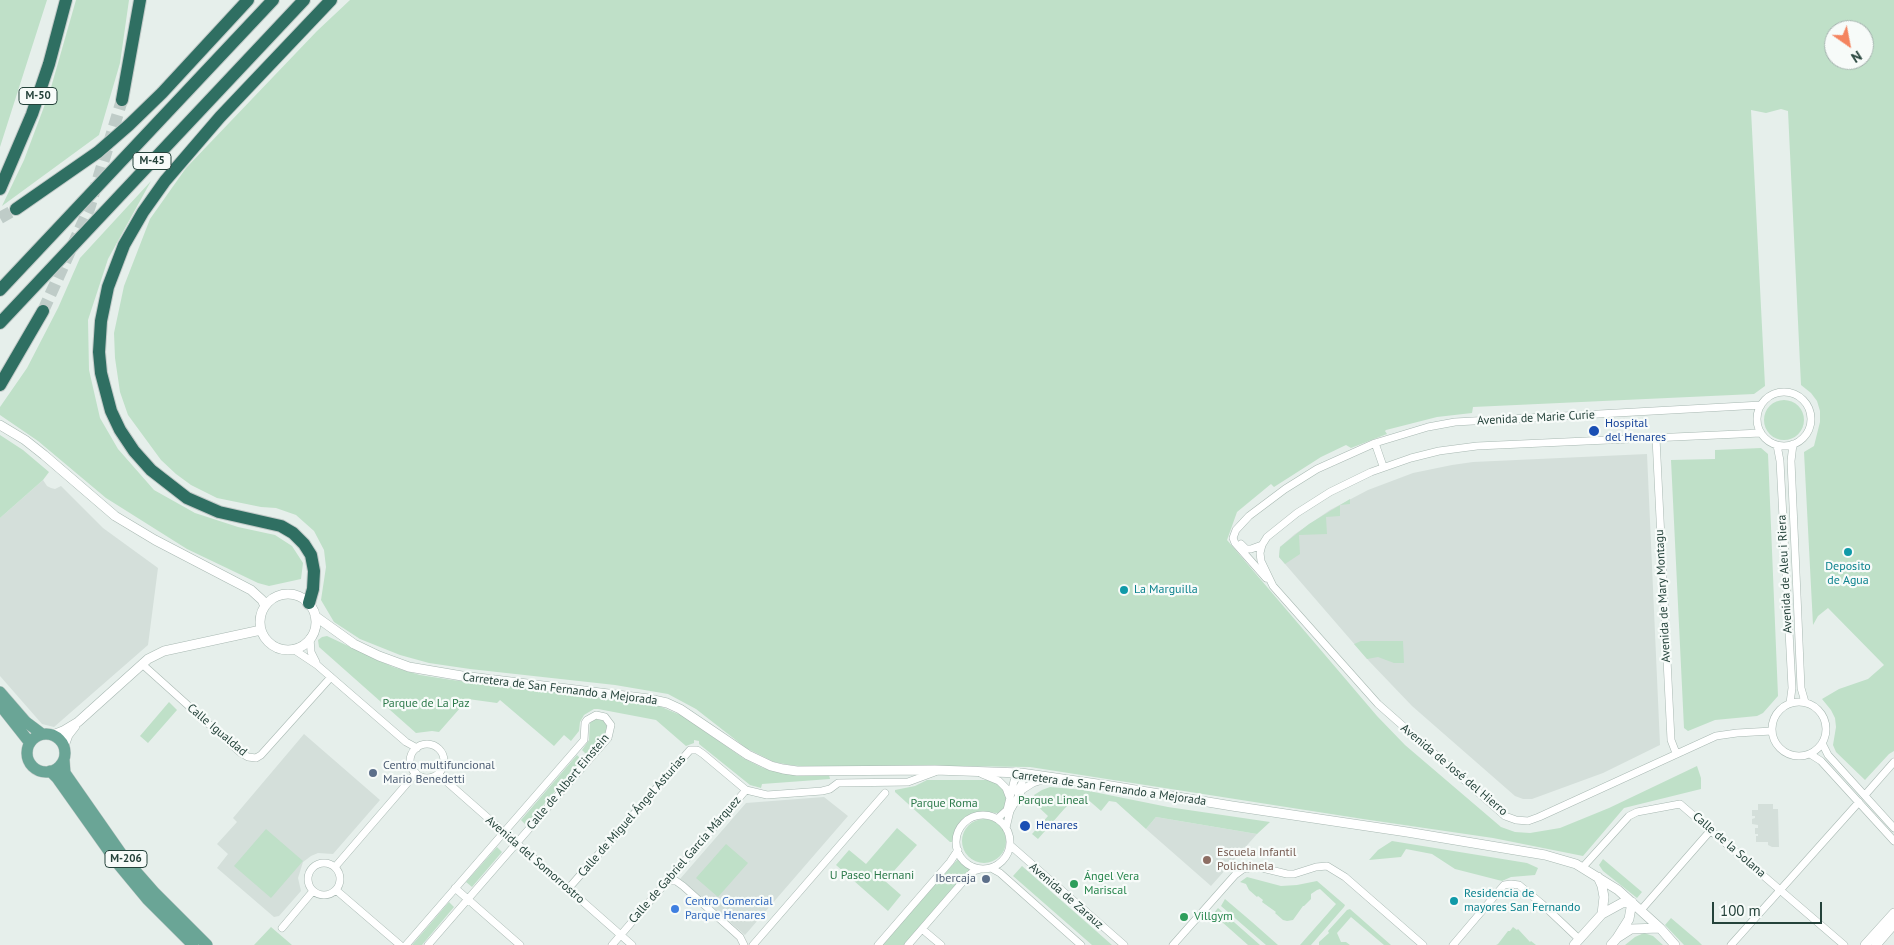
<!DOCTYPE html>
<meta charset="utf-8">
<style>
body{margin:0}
#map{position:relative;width:1894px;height:945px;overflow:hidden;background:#e6efeb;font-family:"PT Sans",sans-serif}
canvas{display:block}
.north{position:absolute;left:1824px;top:20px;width:50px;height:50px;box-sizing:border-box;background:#f7fbf9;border:1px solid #a3b1ad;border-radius:50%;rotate:147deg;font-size:14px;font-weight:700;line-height:20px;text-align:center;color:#24423a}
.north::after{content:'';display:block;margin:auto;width:18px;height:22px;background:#f4845f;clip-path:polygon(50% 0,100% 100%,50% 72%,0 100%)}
.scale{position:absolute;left:1712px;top:902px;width:110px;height:22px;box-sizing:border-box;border:2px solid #24423a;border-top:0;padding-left:6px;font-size:15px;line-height:18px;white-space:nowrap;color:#24423a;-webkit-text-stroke:4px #f7fbf9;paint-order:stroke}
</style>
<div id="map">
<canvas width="1894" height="945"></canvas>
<div class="north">N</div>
<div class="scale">100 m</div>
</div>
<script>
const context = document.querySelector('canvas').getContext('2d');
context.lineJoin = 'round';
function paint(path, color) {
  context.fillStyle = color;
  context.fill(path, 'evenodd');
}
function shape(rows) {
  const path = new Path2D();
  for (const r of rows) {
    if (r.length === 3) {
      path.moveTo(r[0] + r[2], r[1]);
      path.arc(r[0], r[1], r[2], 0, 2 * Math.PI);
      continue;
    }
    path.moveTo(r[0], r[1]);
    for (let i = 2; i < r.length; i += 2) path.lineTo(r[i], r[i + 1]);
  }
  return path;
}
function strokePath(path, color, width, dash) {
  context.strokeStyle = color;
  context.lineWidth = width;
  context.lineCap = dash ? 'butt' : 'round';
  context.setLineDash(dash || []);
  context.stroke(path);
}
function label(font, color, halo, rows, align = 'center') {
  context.font = font + ' "PT Sans",sans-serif';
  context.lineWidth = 4.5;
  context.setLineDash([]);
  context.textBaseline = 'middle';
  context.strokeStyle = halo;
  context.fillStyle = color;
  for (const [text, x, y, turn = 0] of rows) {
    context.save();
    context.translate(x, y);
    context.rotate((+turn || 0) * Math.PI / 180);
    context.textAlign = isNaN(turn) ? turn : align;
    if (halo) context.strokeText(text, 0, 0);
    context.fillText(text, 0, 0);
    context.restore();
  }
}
const built = shape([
 [1647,454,1660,745,1603,773,1532,799,1523,799,1515,796,1412,706,1369,661,1279,557,1280,547,1295,534,1330,510,1368,490,1413,473,1452,465,1473,462],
 [43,480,47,486,51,488,55,489,61,486,103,528,158,568,148,645,54,727,42,724,0,676,0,518],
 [304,734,380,800,333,854,318,853,311,856,303,862,298,878,301,891,279,916,274,917,217,868,228,854,217,844,237,822,233,818],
 [824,797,848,816,745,935,680,879,746,803],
 [1758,804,1773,804,1773,809,1778,809,1779,847,1772,847,1768,845,1768,842,1756,842,1756,836,1758,836,1758,834,1755,834,1755,828,1758,828,1758,825,1752,824,1752,819,1755,818,1755,816,1752,816,1752,810,1758,810],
 [1156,817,1257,834,1211,886,1146,829]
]);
const green = shape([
 [0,0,47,0,0,147],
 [76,0,129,0,120,63,99,135,2,206,24,160,50,91],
 [350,0,1894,0,1894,751,1889,754,1865,780,1836,752,1833,745,1836,727,1835,718,1831,710,1822,699,1839,689,1868,679,1884,665,1828,608,1818,616,1813,625,1804,452,1814,446,1820,422,1820,411,1817,401,1811,393,1801,385,1788,111,1781,109,1766,113,1751,110,1765,386,1754,394,1473,407,1472,413,1437,417,1386,430,1385,431,1387,434,1351,448,1346,445,1321,457,1274,487,1271,484,1237,512,1227,540,1377,716,1405,745,1501,827,1515,832,1530,833,1560,828,1609,808,1697,766,1701,778,1701,789,1624,808,1583,856,1493,838,1363,819,1030,767,951,766,808,767,790,765,774,762,746,748,696,709,668,694,615,685,470,669,429,663,400,655,360,639,334,622,321,600,326,567,324,550,314,531,296,515,276,508,261,507,217,498,191,485,176,474,161,460,128,415,120,392,115,358,114,333,124,286,150,219,186,168,317,31],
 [1834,30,1864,30,1864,60,1834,60],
 [151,181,108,259,88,320,89,370,100,418,118,449,154,490,195,513,238,527,275,535,292,546,303,563,301,579,269,586,258,583,187,549,106,498,38,441,0,415,0,407,27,368,58,308,80,258],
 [1784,420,20],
 [0,435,23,450,49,472,43,480,0,518],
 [1761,448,1768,454,1778,696,1763,713,1757,716,1715,720,1688,731,1684,728,1671,460,1715,459,1715,450],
 [1350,499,1350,504,1340,505,1340,516,1326,517,1327,534,1299,535,1300,554,1285,564,1279,557,1280,547,1309,524],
 [327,636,393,667,420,675,452,680,622,698,659,706,683,716,743,758,763,768,791,775,829,775,830,779,762,784,761,788,750,785,699,744,699,741,694,740,694,743,686,746,656,720,598,709,594,709,584,715,580,722,579,731,571,741,564,735,554,746,500,700,497,703,468,699,439,732,432,731,416,733,319,647,318,640,322,637],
 [1361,641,1403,641,1404,663,1394,663,1378,657,1367,659,1354,644],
 [169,702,177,710,148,743,140,736],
 [595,719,603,720,608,728,606,734,587,755,582,750,589,740,590,723],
 [577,755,582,760,526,825,521,820],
 [927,780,989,780,996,782,1004,790,1007,799,1005,807,998,813,981,812,967,817,957,827,953,842,950,842,895,792,895,790,915,786],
 [1050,787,1084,790,1168,807,1270,822,1257,834,1156,817,1146,829,1116,802,1109,801,1101,811,1085,797,1079,796,1065,808,1038,839,1032,834,1048,816,1032,801,1034,795,1042,790],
 [984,841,22],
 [897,828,917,845,885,881,901,895,888,911,836,865,849,850,866,864],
 [266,829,303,861,271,898,234,866],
 [1392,841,1527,863,1538,868,1535,875,1511,877,1502,881,1455,869,1432,854,1406,849,1401,857,1369,860,1378,850],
 [726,844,748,863,718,897,696,878],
 [497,847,502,852,472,887,466,882],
 [958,859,969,869,969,871,905,945,881,945],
 [1603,859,1642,892,1637,898,1603,871,1599,865],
 [1022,866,1112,945,1092,945,1013,876],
 [1247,877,1281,886,1297,885,1317,881,1345,905,1344,907,1311,945,1300,945,1336,904,1320,889,1317,890,1311,894,1311,899,1304,906,1303,906,1293,920,1287,921,1283,920,1275,913,1276,912,1262,902,1263,900,1258,896,1257,897,1249,890,1246,884,1240,882],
 [1225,899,1252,922,1278,945,1266,945,1221,906],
 [449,902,454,907,422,945,412,945],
 [1218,908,1260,945,1248,945,1213,914],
 [1350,909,1391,945,1384,945,1351,917,1337,933,1341,942,1346,942,1350,945,1316,945,1319,945,1319,942,1329,933,1328,931,1347,910],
 [1671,918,1698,941,1702,945,1684,945,1665,925],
 [271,927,292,945,254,945],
 [1513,927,1517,930,1518,929,1530,942,1531,941,1536,945,1496,945,1498,944,1508,931,1510,931],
 [1644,933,1653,936,1663,945,1625,945,1635,937]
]);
const motorwayTunnel = shape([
 [0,218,16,209],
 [43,311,89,209,122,100]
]);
const minor = shape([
 [1784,419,27],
 [1761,433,1477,446,1439,451,1411,458,1371,472,1330,492,1297,513,1267,537,1262,545,1260,553,1261,561,1273,586,1378,704,1505,816,1516,820,1528,821,1539,817,1716,736,1737,733,1772,731],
 [1656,438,1671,740,1676,753],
 [1375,443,1383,466],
 [1793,444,1791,461,1797,595,1801,688,1805,702],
 [1777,445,1780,461,1792,688,1790,703],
 [1241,544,1246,549,1251,549,1262,545],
 [1266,578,1235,543,1233,538,1236,530,1249,516,1285,489,1317,469,1375,443,1428,427,1455,422,1761,405],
 [310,638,311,652,316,662],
 [293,649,317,665,406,742,417,748],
 [142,664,241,753,248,757,256,758,261,755,331,677],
 [1799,729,27],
 [1822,743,1828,755,1894,828],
 [427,761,17],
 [1810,754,1821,761,1894,841],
 [438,774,632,945],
 [982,774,999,781,1006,788,1009,796],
 [1017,792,1022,783,1023,773],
 [1865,795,1894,762],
 [983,842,27],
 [997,819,1007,810,1014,781,1021,773],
 [1006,828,1010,811,1022,790,1033,783,1049,778],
 [1010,845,1124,945],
 [324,879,16],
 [335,867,416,773],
 [991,868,1000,873,1081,945],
 [1582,868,1629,816,1637,812,1680,804,1844,945],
 [667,881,676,881,683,886,740,937,744,945],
 [455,888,520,945],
 [568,889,690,750,697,750,703,754,746,790],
 [336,890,400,945],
 [1641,910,1711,830],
 [282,928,313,891],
 [922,929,941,945],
 [406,945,584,740,585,723,587,720,596,715,605,717,611,725,608,738,428,945],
 [612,945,746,790,767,795,822,791,830,789,838,783,908,782,935,772],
 [753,945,885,793],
 [878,945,950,862,958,850],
 [908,945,967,877,974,871,981,869],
 [1173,945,1235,875,1243,869,1258,867,1287,874,1294,874,1316,867,1327,866,1345,877,1423,945],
 [1453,945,1504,885,1511,884,1519,885,1542,904,1579,939],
 [1731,945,1859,802]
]);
const tertiary = shape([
 [0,425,25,440,44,455,115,516,155,540,251,590,262,600,265,606],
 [288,622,28],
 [315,616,354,644,379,656,409,667,462,676,649,699,667,703,680,709,748,755,771,766,783,769,797,771,935,770,1021,773,1111,786,1232,806,1407,832,1545,855,1576,864,1618,890,1660,928,1675,945],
 [53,735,63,731,78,722,148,659,164,651,261,630],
 [64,746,68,735,75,726],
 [1602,914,1622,903,1632,902,1629,919,1617,938],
 [1574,945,1602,914,1604,897,1602,886,1598,877],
 [1611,945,1617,938,1631,929,1660,928],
 [1865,945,1894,913],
 [1876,945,1894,924]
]);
const primary = shape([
 [0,692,26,722,42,734],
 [0,705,30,743],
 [46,753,19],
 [64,760,65,773,125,859,154,892,207,945],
 [50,771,57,778,118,864,147,899,193,945]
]);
const motorway = shape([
 [122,100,140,0],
 [0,189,32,114,49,64,66,0],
 [16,209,98,152,129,125,162,93,248,0],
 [0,290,273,0],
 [0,323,304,0],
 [0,385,43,311],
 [309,603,313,589,314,571,311,555,304,544,293,533,281,526,219,512,187,498,151,470,134,451,120,430,111,411,101,373,99,352,101,321,108,287,124,245,143,212,165,181,220,117,331,0]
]);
const markers = [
 [1594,431,6,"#1a4fb4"],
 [1848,552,5,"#0f9aa8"],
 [1124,590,5,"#0f9aa8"],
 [373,773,5,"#5c6f8a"],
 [1025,826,6,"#1a4fb4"],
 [1207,860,5,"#8d6e63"],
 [986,879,5,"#5c6f8a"],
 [1074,884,5,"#2e9e5b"],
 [1454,901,5,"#0f9aa8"],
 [675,909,5,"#3f7fe0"],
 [1184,917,5,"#2e9e5b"]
];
const shields = [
 [38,96,38],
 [152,161,38],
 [126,859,42]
];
const shieldNames = [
 ["M-50",38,96],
 ["M-45",152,161],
 ["M-206",126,859]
];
const streetNames = [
 ["Avenida de Marie Curie",1536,418,-3],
 ["Avenida de Aleu i Riera",1785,574,-93],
 ["Avenida de Mary Montagu",1663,596,-93],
 ["Carretera de San Fernando a Mejorada",560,689,7],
 ["Calle Igualdad",217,730,40],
 ["Avenida de José del Hierro",1454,770,40],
 ["Calle de Albert Einstein",568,782,-50],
 ["Carretera de San Fernando a Mejorada",1109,788,8],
 ["Calle de Miguel Ángel Asturias",632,816,-49],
 ["Calle de la Solana",1729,845,41],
 ["Avenida del Somorrostro",535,860,41],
 ["Calle de Gabriel García Márquez",685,860,-49],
 ["Avenida de Zarauz",1066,896,41]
];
const transitNames = [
 ["Hospital",1605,424],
 ["del Henares",1605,438],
 ["Henares",1036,826]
];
const cultureNames = [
 ["Deposito",1848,567,"center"],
 ["de Agua",1848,581,"center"],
 ["La Marguilla",1134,590],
 ["Residencia de",1464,894],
 ["mayores San Fernando",1464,908]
];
const parkNames = [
 ["Parque de La Paz",426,704],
 ["Parque Lineal",1053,801],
 ["Parque Roma",944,804],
 ["U Paseo Hernani",872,876]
];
const serviceNames = [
 ["Centro multifuncional",383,766],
 ["Mario Benedetti",383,780],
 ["Ibercaja",976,879,"right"]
];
const educationNames = [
 ["Escuela Infantil",1217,853],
 ["Polichinela",1217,867]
];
const leisureNames = [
 ["Ángel Vera",1084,877],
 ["Mariscal",1084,891],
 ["Villgym",1194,917]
];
const shopNames = [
 ["Centro Comercial",685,902],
 ["Parque Henares",685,916]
];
paint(built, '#d4dfda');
paint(green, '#bfe0c8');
strokePath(motorwayTunnel, '#bfccc8', 12, [12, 6]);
strokePath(minor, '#a8b8b2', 8);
strokePath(tertiary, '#a8b8b2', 10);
strokePath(primary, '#c2cac8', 12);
strokePath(motorway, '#c2cac8', 14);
strokePath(minor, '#fff', 7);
strokePath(tertiary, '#fff', 9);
strokePath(primary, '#6aa596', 11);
strokePath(motorway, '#2f6f62', 12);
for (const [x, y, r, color] of markers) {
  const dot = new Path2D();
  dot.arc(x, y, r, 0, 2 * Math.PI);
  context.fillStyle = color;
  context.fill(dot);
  strokePath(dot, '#f7fbf9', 2);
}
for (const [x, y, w] of shields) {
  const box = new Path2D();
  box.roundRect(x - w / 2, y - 8.5, w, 17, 4);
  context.fillStyle = '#f7fbf9';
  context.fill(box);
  strokePath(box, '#24423a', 1);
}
label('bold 11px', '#24423a', null, shieldNames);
label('12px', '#24423a', '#f7fbf9', streetNames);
label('12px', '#164399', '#f7fbf9', transitNames, 'left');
label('12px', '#0d838f', '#f7fbf9', cultureNames, 'left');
label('12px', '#2d7a4b', '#f7fbf9', parkNames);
label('12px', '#4e5e75', '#f7fbf9', serviceNames, 'left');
label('12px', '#785e54', '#f7fbf9', educationNames, 'left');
label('12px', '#27864d', '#f7fbf9', leisureNames, 'left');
label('12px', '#366cbe', '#f7fbf9', shopNames, 'left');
</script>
